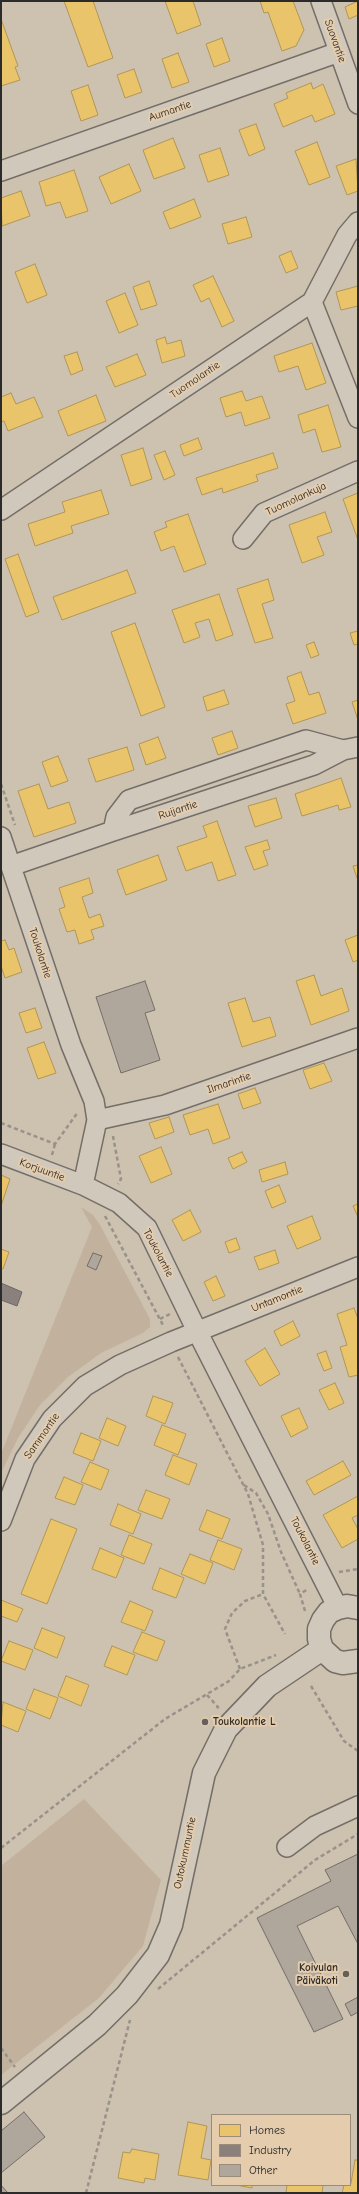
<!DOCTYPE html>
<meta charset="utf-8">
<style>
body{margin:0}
#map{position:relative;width:359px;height:2194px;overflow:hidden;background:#cdc1b0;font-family:"Comic Neue",sans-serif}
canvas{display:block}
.frame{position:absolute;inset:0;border:2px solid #2b2b2b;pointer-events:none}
.legend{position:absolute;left:211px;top:2114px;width:140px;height:72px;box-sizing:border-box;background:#e4ccac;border:1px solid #9a8c78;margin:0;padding:5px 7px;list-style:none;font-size:12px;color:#2b2b2b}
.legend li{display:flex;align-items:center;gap:8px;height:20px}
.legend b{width:20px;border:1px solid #9a8c78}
</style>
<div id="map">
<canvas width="359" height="2194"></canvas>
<div class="frame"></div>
<ul class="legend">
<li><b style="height:11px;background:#e9c46a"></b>Homes</li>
<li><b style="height:11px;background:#8a817c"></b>Industry</li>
<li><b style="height:11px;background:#afa79c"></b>Other</li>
</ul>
</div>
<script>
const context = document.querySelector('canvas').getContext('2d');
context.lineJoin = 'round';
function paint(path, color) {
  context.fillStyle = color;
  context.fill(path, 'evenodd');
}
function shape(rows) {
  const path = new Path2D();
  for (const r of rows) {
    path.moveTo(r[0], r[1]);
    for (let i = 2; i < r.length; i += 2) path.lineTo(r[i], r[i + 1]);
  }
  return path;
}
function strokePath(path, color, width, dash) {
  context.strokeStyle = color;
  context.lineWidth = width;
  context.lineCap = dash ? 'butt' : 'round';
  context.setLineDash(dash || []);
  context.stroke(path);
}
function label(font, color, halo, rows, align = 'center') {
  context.font = font + ' "Comic Neue",sans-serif';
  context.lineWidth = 4;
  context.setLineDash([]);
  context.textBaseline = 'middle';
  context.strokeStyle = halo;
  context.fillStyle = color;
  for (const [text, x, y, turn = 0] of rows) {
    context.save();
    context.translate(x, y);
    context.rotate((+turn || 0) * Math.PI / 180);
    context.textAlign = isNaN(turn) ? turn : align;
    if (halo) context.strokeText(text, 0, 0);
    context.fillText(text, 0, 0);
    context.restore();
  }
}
const green = shape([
 [81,1207,93,1215,100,1225,150,1319,150,1327,143,1333,101,1353,68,1377,40,1405,18,1438,1,1473,1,1454,92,1227],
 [84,1799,161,1880,143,1946,99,1998,1,2075,1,1866]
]);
const homes = shape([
 [64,1,93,1,113,58,88,67,64,1],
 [165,1,193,1,201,25,177,34,165,1],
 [260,1,293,1,304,30,296,46,282,51,268,12,264,13,260,1],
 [358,1,358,15,349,19,345,7,358,1],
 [1,19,18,66,15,67,20,80,1,86,1,19],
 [222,38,230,61,214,67,206,44,222,38],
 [178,53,189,82,172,88,162,59,178,53],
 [134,69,142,92,125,98,117,75,134,69],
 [311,83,313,89,323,84,335,114,315,122,312,115,283,127,274,104,288,98,286,93,311,83],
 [88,85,98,115,81,121,71,91,88,85],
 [256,124,265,149,249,156,239,130,256,124],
 [173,138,185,168,154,179,143,150,173,138],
 [317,142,330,177,309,185,295,151,317,142],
 [220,148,229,175,208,182,199,155,220,148],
 [356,159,358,191,347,195,336,166,356,159],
 [129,164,141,191,111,204,99,177,129,164],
 [74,170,88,211,66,218,60,202,46,206,39,182,74,170],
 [21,191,30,216,2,226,1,198,21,191],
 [194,199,201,217,170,229,163,212,194,199],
 [246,217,252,237,228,244,222,224,246,217],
 [291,251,298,268,286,273,279,256,291,251],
 [35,264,47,295,27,303,15,272,35,264],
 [213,276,234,321,222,327,209,298,201,302,193,285,213,276],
 [149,281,157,305,141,310,133,287,149,281],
 [358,286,358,306,341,310,336,292,358,286],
 [125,293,138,325,119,333,106,301,125,293],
 [165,337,167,344,181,340,185,356,162,363,156,340,165,337],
 [312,343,326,383,306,390,298,366,279,372,274,356,312,343],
 [77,352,83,370,71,375,64,356,77,352],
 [137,354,146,375,115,387,106,367,137,354],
 [242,391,246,401,262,396,270,418,245,426,241,412,226,417,220,398,242,391],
 [11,393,16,404,34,397,43,417,8,431,4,421,1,422,1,397,11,393],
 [96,395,106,421,68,436,58,411,96,395],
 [328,405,341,447,322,452,315,429,303,433,298,415,328,405],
 [198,438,202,449,184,456,180,445,198,438],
 [143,448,152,479,131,486,121,455,143,448],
 [165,451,175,475,164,480,154,455,165,451],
 [273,453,278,468,256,475,258,481,223,493,222,488,202,495,196,478,273,453],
 [101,490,109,514,71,526,73,533,35,546,28,524,65,512,62,502,101,490],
 [358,493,358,540,343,499,358,493],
 [325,512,332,532,317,537,324,555,302,563,289,525,325,512],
 [188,514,206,564,184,572,174,546,161,551,154,532,167,527,165,522,188,514],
 [18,554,39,612,26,617,5,559,18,554],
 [127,570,136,593,62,620,53,597,127,570],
 [268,579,274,600,262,604,273,638,255,643,237,589,268,579],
 [219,594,233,635,216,641,209,619,195,623,200,637,184,643,172,610,219,594],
 [135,623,165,707,141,716,111,632,135,623],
 [358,631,358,644,354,645,350,633,358,631],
 [314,642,319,655,311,658,306,645,314,642],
 [301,672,309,695,319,692,326,713,293,724,286,704,295,701,287,677,301,672],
 [224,690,229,704,207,711,203,697,224,690],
 [358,700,358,720,352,702,358,700],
 [232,731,238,748,218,755,212,738,232,731],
 [158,737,166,758,146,765,139,744,158,737],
 [127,747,134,770,96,782,88,759,127,747],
 [58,756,68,781,51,787,42,762,58,756],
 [341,778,351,807,339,810,338,805,302,816,295,794,341,778],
 [39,784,48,809,69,802,76,823,34,837,18,791,39,784],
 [276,798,282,818,255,827,248,806,276,798],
 [217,821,236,875,218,881,212,862,186,871,177,847,207,837,203,826,217,821],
 [267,840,270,849,263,851,268,865,254,870,245,847,267,840],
 [158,855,167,880,126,895,117,870,158,855],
 [358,865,358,878,357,878,353,866,358,865],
 [89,878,93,893,82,897,89,918,100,914,104,926,91,930,94,939,79,944,75,930,67,932,59,909,65,907,59,888,89,878],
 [358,935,358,960,353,962,345,940,358,935],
 [5,940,9,950,14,948,22,972,5,978,1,966,1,941,5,940],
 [314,975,321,996,342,988,349,1011,311,1025,296,981,314,975],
 [245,998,253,1022,270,1017,276,1036,242,1047,228,1003,245,998],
 [35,1008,42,1028,26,1033,19,1013,35,1008],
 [44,1042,56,1073,38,1079,27,1048,44,1042],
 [324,1063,332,1081,310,1089,303,1070,324,1063],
 [255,1088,261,1103,243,1109,238,1094,255,1088],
 [218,1104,230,1138,213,1144,208,1129,190,1135,183,1115,218,1104],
 [169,1117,174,1132,155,1139,149,1123,169,1117],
 [161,1147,172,1174,151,1183,139,1156,161,1147],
 [242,1152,247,1162,233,1169,228,1158,242,1152],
 [285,1162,288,1174,262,1182,259,1170,285,1162],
 [1,1175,10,1179,1,1206,1,1175],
 [279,1185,286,1202,272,1208,265,1191,279,1185],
 [358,1204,358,1217,353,1206,358,1204],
 [190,1210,201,1232,183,1241,172,1220,190,1210],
 [312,1216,321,1239,297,1249,287,1226,312,1216],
 [236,1238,240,1249,229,1253,225,1242,236,1238],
 [1,1249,9,1252,3,1269,1,1268,1,1249],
 [275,1250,279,1263,259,1270,254,1257,275,1250],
 [216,1276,225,1296,213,1301,204,1282,216,1276],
 [354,1308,358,1319,358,1375,349,1377,340,1347,347,1345,337,1314,354,1308],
 [293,1321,300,1336,281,1346,274,1331,293,1321],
 [265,1348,280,1374,260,1386,245,1361,265,1348],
 [326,1351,332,1368,324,1371,317,1354,326,1351],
 [335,1383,344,1403,329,1410,319,1390,335,1383],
 [153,1396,173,1403,165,1424,146,1416,153,1396],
 [299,1408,308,1428,291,1437,281,1416,299,1408],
 [107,1418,126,1426,118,1446,99,1438,107,1418],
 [162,1425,186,1434,178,1455,154,1445,162,1425],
 [81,1433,101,1441,93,1461,73,1453,81,1433],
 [173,1455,197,1464,189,1485,165,1475,173,1455],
 [343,1461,351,1475,314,1495,306,1481,343,1461],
 [90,1462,109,1470,101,1490,81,1482,90,1462],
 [64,1477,83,1485,75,1505,55,1498,64,1477],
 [146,1490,170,1499,162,1519,138,1510,146,1490],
 [358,1496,358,1515,352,1518,358,1529,358,1539,342,1548,323,1515,358,1496],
 [118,1504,141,1514,133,1534,110,1525,118,1504],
 [207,1510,230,1519,222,1539,199,1530,207,1510],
 [51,1519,77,1529,47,1604,21,1594,51,1519],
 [129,1535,152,1544,144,1564,121,1555,129,1535],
 [218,1540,242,1549,234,1570,210,1560,218,1540],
 [100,1548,124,1558,116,1578,92,1569,100,1548],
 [190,1554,213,1563,205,1584,181,1574,190,1554],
 [160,1568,184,1578,176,1598,152,1589,160,1568],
 [1,1600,23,1609,17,1622,1,1616,1,1600],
 [130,1601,153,1611,145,1631,121,1622,130,1601],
 [42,1628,65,1637,57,1658,34,1648,42,1628],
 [142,1632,165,1641,157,1661,133,1652,142,1632],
 [9,1641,33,1650,25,1670,1,1661,9,1641],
 [112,1646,135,1655,127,1675,104,1666,112,1646],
 [66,1676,89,1685,81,1706,58,1696,66,1676],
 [34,1689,58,1698,50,1719,26,1709,34,1689],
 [3,1702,26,1711,18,1732,1,1725,3,1702],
 [188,2122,207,2126,201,2158,211,2160,208,2180,178,2175,188,2122],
 [132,2149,159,2154,155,2180,145,2178,144,2183,118,2178,123,2152,130,2153,132,2149],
 [355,2160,358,2160,358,2193,342,2193,344,2185,350,2185,351,2183,355,2160],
 [236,2185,252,2185,252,2188,236,2185],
 [287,2185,323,2185,322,2193,286,2193,287,2185]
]);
const industry = shape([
 [1,1283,22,1292,17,1306,1,1300,1,1283]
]);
const building = shape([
 [145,981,155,1010,145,1013,160,1060,121,1073,96,997,145,981],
 [93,1253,102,1256,96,1270,87,1266,93,1253],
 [358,1854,358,1944,338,1906,297,1926,343,2019,314,2032,257,1918,331,1881,325,1870,358,1854],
 [358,1997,358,2012,351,2016,345,2004,358,1997],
 [24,2112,45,2137,1,2173,1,2131,24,2112],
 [1,2185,8,2193,1,2193,1,2185]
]);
const path = shape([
 [1,784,15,825],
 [1,1123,55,1144,78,1112],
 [113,1136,121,1179,118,1184],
 [52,1155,55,1144],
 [105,1216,164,1327],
 [160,1319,170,1314],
 [178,1357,248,1494,263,1545,263,1594,285,1634],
 [244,1485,256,1493,268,1514,281,1552,300,1594],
 [339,1572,358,1569],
 [305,1611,300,1594,308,1589],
 [240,1669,225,1629,232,1613,245,1601,263,1594],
 [311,1686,344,1741,358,1751],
 [207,1695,218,1707,216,1709],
 [1,1848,165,1719,229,1681,240,1669,276,1655],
 [158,1989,315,1860,358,1834],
 [1,2048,15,2067],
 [86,2193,130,2020]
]);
const minor = shape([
 [321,1,358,104],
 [1,171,339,52],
 [312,302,358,418],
 [1,510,312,302,347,235,358,222],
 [243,539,264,513,358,471],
 [113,831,116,817,129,800,306,740,343,750,358,747],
 [1,837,71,1045,94,1101,97,1120,83,1185,119,1203,147,1228,197,1331,338,1608],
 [11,866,113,831,314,765,343,750],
 [97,1120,165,1105,358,1038],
 [1,1154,83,1185],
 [1,1521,25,1459,52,1419,85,1386,120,1365,171,1342,358,1267],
 [287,1847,315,1826,358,1806]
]);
const major = shape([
 [358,1608,347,1606,338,1608,329,1612,323,1620,319,1629,319,1639,322,1649,335,1661,343,1663,358,1661],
 [1,2103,97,2025,127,1995,158,1955,171,1925,204,1773,226,1729,267,1686,322,1649]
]);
const markers = [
 [205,1722,4,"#64605a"],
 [346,1974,4,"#64605a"]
];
const streetNames = [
 ["Suovantie",335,41,70],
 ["Aumantie",170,111,-19],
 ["Tuomolantie",195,380,-34],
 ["Tuomolankuja",296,499,-25],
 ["Ruijantie",178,810,-18],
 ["Toukolantie",40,953,72],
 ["Ilmarintie",229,1083,-19],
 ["Korjuuntie",42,1170,20],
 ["Toukolantie",158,1253,62],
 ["Untamontie",277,1299,-22],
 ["Sammontie",42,1436,-55],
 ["Toukolantie",305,1541,63],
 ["Outokummuntie",185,1853,-78]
];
const poiNames = [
 ["Toukolantie L",213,1722],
 ["Koivulan",338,1968,"right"],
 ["Päiväkoti",338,1981,"right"]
];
paint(green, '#c2b29d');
paint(homes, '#e9c46a');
strokePath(homes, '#b09657', 1);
paint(industry, '#8a817c');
strokePath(industry, '#6e6764', 1);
paint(building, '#afa79c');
strokePath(building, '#746e67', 1);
strokePath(minor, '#746e67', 22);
strokePath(major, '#746e67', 25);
strokePath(path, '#98928a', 2.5, [4, 3]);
strokePath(minor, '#d1c8bc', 19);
strokePath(major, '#d1c8bc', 22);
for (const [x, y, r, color] of markers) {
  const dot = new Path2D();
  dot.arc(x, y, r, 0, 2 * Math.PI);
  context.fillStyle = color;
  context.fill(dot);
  strokePath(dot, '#e4ccac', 1.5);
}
label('11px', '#2b2b2b', '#e4ccac', streetNames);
label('bold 11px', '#2b2b2b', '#e4ccac', poiNames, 'left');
</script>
